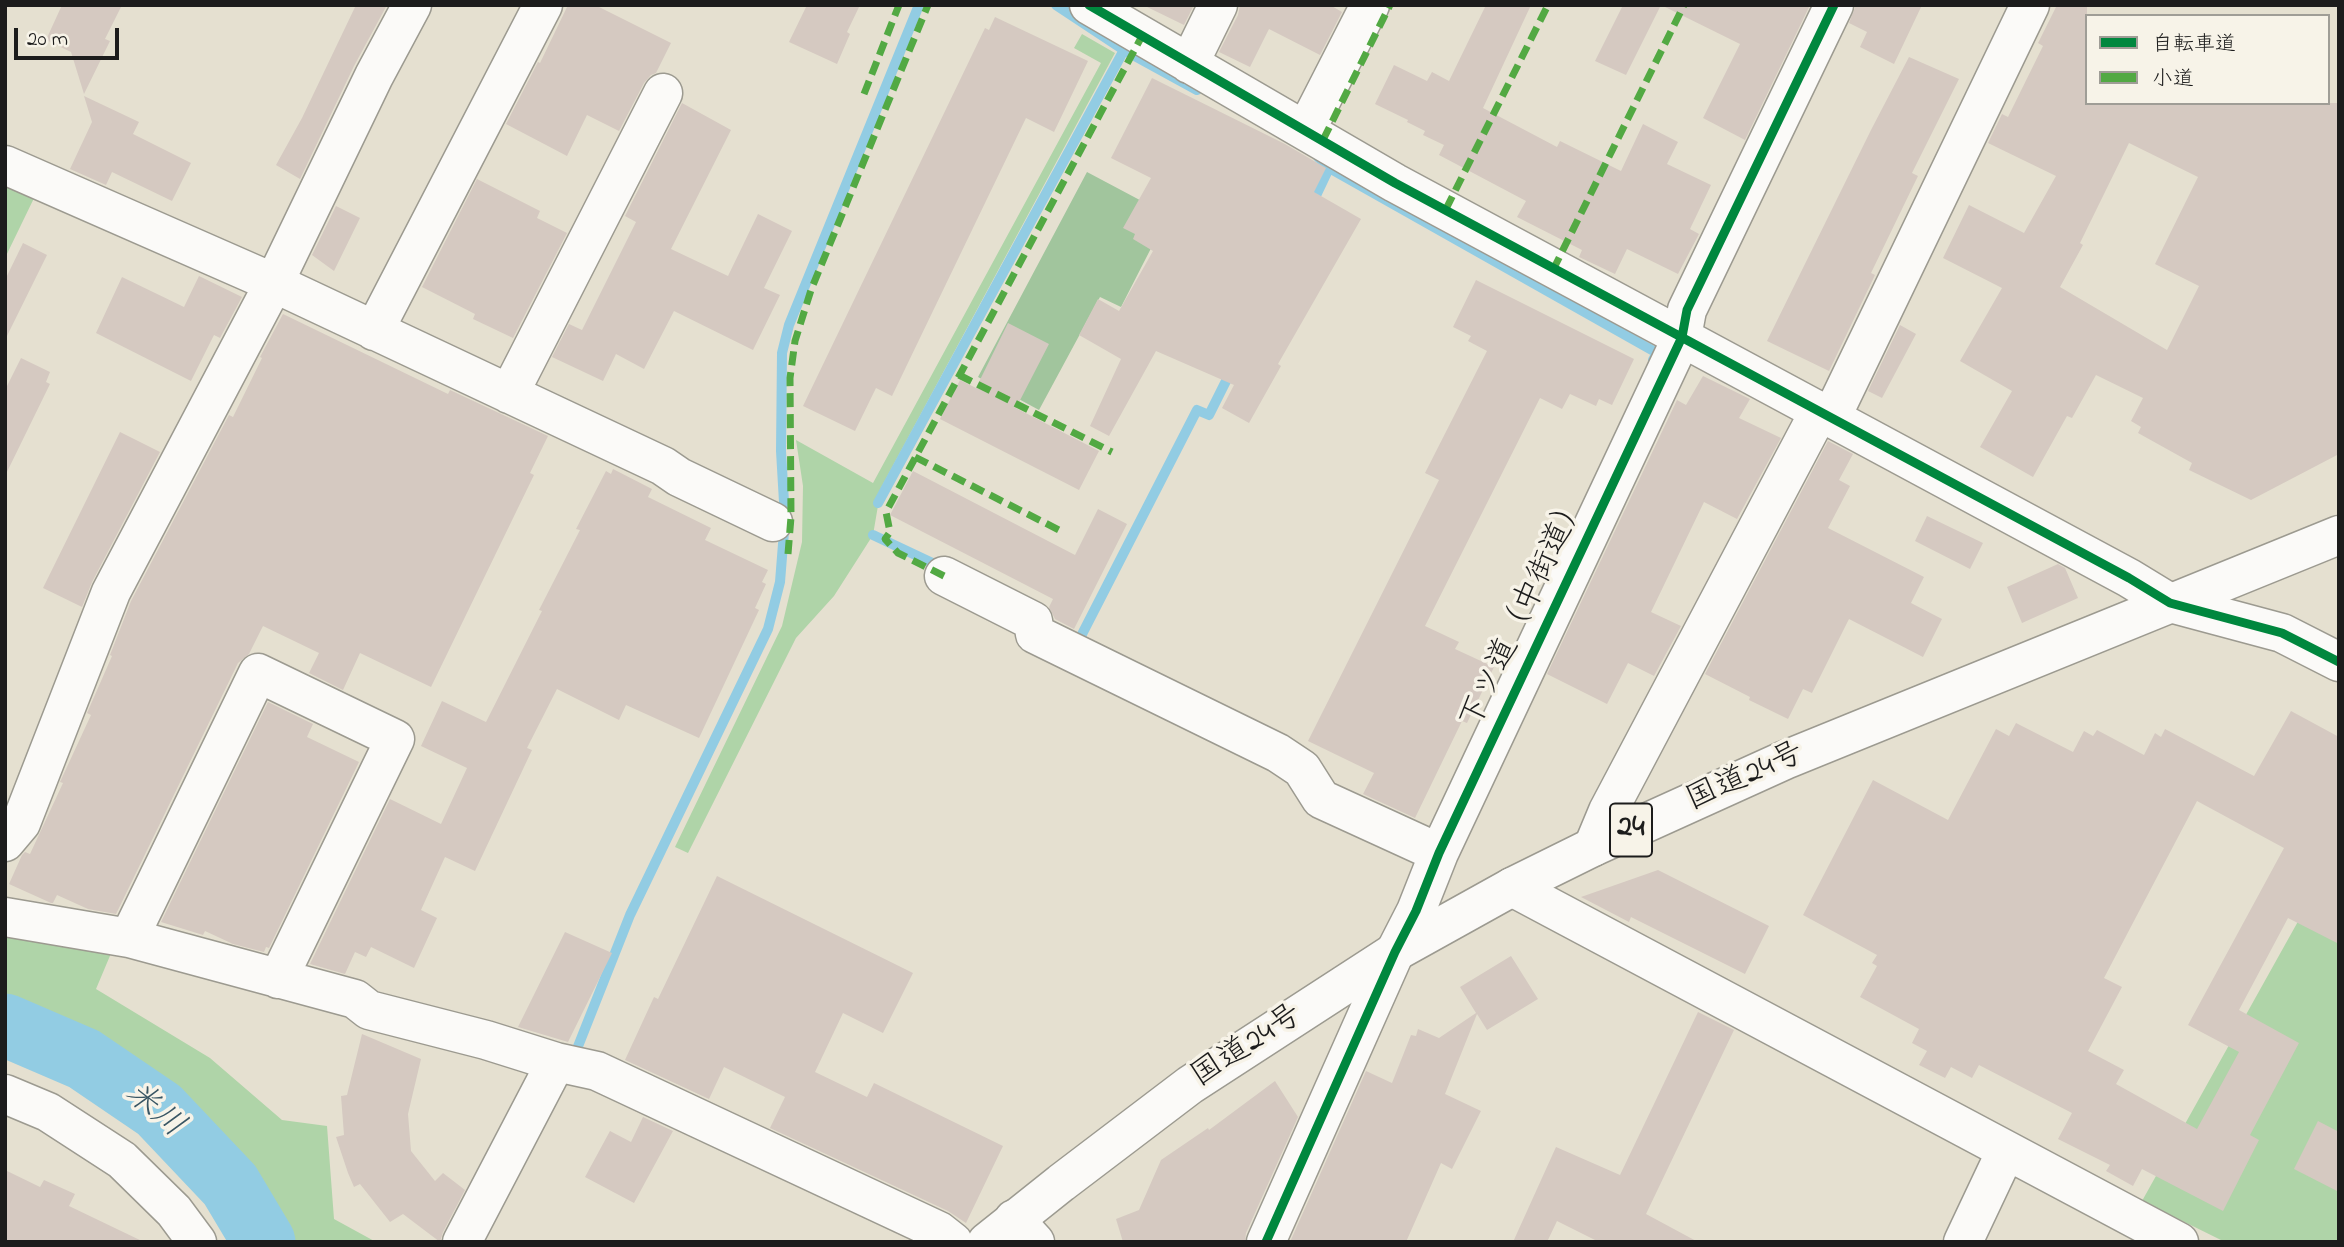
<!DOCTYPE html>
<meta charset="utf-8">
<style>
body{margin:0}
#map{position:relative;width:2344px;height:1247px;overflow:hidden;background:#e5e0d0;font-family:"Indie Flower","Klee One",sans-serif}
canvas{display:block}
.frame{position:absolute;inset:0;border:7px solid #1c1c1c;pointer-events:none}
.legend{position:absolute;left:2085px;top:14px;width:245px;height:91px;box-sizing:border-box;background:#f7f3e8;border:2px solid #9f9d96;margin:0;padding:9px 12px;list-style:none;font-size:21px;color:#1c1c1c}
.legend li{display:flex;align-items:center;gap:14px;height:35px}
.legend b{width:35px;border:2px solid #9f9d96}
.scale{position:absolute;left:14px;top:28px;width:105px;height:32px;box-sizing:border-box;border:4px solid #1c1c1c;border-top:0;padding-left:9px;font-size:21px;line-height:24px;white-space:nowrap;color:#1c1c1c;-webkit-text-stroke:5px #f7f3e8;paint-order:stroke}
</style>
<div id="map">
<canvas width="2344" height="1247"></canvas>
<div class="frame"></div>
<ul class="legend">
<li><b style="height:9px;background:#00873e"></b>自転車道</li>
<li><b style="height:9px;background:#52a943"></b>小道</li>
</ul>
<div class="scale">20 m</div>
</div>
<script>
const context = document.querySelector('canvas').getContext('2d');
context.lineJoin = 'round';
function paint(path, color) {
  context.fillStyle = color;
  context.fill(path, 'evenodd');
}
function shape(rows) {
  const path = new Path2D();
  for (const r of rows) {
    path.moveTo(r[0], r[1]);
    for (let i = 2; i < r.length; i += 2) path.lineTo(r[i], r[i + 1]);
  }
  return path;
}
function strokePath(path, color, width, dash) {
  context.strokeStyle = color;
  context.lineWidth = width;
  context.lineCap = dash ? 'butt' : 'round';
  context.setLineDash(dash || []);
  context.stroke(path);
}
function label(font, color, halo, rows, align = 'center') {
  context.font = font + ' "Indie Flower","Klee One",sans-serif';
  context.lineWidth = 7;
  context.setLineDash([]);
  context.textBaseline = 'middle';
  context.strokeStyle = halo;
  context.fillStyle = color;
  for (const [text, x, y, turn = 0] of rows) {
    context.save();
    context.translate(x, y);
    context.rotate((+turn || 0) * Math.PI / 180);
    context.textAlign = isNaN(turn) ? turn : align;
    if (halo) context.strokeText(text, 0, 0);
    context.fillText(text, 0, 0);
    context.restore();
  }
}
const green = shape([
 [1082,34,1115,53,881,488,873,535,834,596,796,638,688,853,675,847,782,626,802,542,803,486,796,440,873,483,1101,63,1074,48],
 [18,185,36,194,5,258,5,188],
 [2339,848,2339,1242,2225,1242,2142,1201],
 [5,934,112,951,96,989,210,1058,282,1120,327,1126,334,1219,376,1242,278,1242,255,1196,201,1126,151,1087,111,1061,5,1010]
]);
const forest = shape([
 [1087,172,1168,215,1121,307,1100,297,1039,410,978,377]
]);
const stream = shape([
 [1056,5,1124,50,1197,90],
 [1318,157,1329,168,1657,353,1653,360],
 [1311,206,1329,168],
 [878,503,1124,50],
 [873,535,943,568],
 [1079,645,1077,644,1197,410,1209,415,1232,369],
 [573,1059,630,915,768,629,780,582,785,519,781,451,782,353,789,325,919,5]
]);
const river = shape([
 [5,1025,84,1059,159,1110,230,1185,264,1242]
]);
const building = shape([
 [62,5,122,5,105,39,110,41,84,94,71,52,46,40],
 [356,5,387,5,354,66,300,179,276,165,302,118],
 [568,5,595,5,671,43,656,73,651,75,644,83,619,131,587,115,567,156,506,124,538,62,540,63],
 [807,5,860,5,847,32,850,34,837,64,789,42],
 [1143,5,1194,5,1184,25],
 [1240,5,1330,5,1342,12,1320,55,1269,29,1250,67,1219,52,1238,15],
 [1486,5,1531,5,1483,108,1557,147,1560,141,1621,171,1643,124,1678,142,1667,164,1711,185,1690,229,1699,234,1678,274,1627,249,1615,274,1579,257,1582,250,1517,217,1526,201,1439,155,1444,145,1423,135,1425,131,1407,122,1408,120,1375,104,1394,65,1427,81,1432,72,1449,81],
 [1623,5,1810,5,1745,140,1703,118,1740,44,1661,5,1626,75,1595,61],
 [1856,5,1922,5,1894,64,1860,47,1867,32,1849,23],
 [2057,5,2087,5,2087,103,2339,103,2339,454,2251,500,2189,470,2192,463,2138,433,2141,427,2131,421,2143,398,2096,375,2072,418,2067,416,2033,477,1980,447,2012,391,1960,361,2002,288,1943,258,1969,205,2024,233,2056,176,1988,143,2002,114,2008,117,2043,46,2038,43],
 [2129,143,2198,177,2155,264,2199,286,2167,350,2060,287,2083,245,2080,243],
 [995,17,1088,61,1054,132,1026,118,892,396,876,388,855,431,803,406,985,28,989,30],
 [1909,57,1959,79,1912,173,1918,176,1871,273,1875,275,1829,371,1767,341,1871,130],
 [1152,78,1285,144,1326,168,1314,192,1361,219,1278,364,1281,366,1249,423,1222,408,1234,385,1156,351,1109,436,1090,426,1121,359,1079,335,1098,299,1119,311,1153,251,1133,239,1135,234,1123,228,1151,178,1111,158],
 [84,96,139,122,133,134,191,163,172,201,112,172,106,185,70,169,92,122],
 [682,103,731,130,671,249,728,276,758,214,792,231,764,288,780,295,753,350,674,311,644,369,616,354,603,381,552,357,569,324,582,330,636,222,625,216],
 [477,179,540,211,537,218,567,233,513,338,473,319,475,314,422,287],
 [336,206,360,218,334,271,312,255],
 [23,243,47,255,5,340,5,280],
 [199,276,242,297,220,338,214,335,191,381,96,333,122,277,184,307],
 [1476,280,1634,359,1612,405,1599,399,1596,406,1570,394,1562,409,1540,398,1425,626,1459,642,1455,649,1494,667,1467,723,1462,721,1415,818,1363,794,1374,773,1308,741,1439,480,1425,473,1487,351,1468,341,1471,336,1453,327],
 [283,314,448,394,450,390,548,436,530,473,534,475,431,687,360,653,343,690,309,673,319,653,263,626,249,654,238,663,116,914,88,909,57,895,53,903,51,903,9,884,22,855,25,852,30,854,63,783,60,782,91,715,87,713,112,656,110,655,131,601,229,415,233,417,262,358,260,357],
 [1008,323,1049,344,1016,408,1099,451,1079,490,940,419,960,380,976,388],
 [1900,325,1916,334,1882,398,1868,391],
 [21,358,50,372,46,382,50,384,5,476,5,390],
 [1703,376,1750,399,1739,418,1781,438,1737,519,1704,502,1651,612,1681,626,1654,676,1628,663,1607,704,1547,674,1677,400,1686,405],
 [120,432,160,452,92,582,82,607,43,588],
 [1828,441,1853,454,1839,480,1850,486,1828,528,1924,577,1911,603,1942,619,1923,657,1849,619,1812,693,1803,689,1788,719,1749,700,1750,697,1705,674],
 [613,469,652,489,648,497,711,528,705,540,768,570,762,582,766,584,755,608,759,610,699,738,626,705,619,720,557,689,527,748,532,750,475,871,445,857,421,910,437,918,414,968,371,947,366,957,355,952,345,974,310,964,390,799,441,824,467,768,421,746,442,701,486,722,542,611,539,610,580,530,576,529,606,471,611,474],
 [913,471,1075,555,1098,509,1127,524,1074,629,1055,619,1049,607,1053,599,890,515],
 [1927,516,1983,543,1970,569,1915,541],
 [2058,564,2065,568,2078,598,2022,623,2007,587],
 [268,702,313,724,307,737,359,762,269,948,266,947,264,952,233,944,205,931,203,935,161,922],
 [2291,711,2339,737,2339,944,2288,918,2239,1010,2299,1043,2250,1135,2259,1140,2223,1211,2142,1169,2133,1186,2106,1171,2110,1165,2058,1139,2072,1113,1979,1065,1972,1078,1951,1067,1945,1078,1919,1065,1927,1051,1912,1043,1919,1029,1860,997,1877,966,1872,963,1877,955,1803,915,1873,780,1948,820,1996,729,2009,736,2016,723,2073,752,2084,731,2093,736,2097,730,2144,755,2155,733,2161,737,2165,729,2254,776],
 [2197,801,2284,848,2188,1025,2239,1052,2197,1129,2116,1084,2124,1070,2088,1051,2122,987,2104,978],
 [1658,870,1769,926,1745,974,1631,917,1629,922,1581,897],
 [717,876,913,973,883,1033,843,1013,815,1072,867,1097,874,1083,1003,1146,966,1223,948,1211,770,1128,785,1097,724,1067,709,1099,625,1060,654,997,658,999],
 [565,932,612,953,568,1042,518,1027],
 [1511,956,1538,999,1487,1030,1477,1014,1445,1094,1481,1111,1452,1169,1441,1163,1406,1242,1290,1242,1366,1071,1392,1083,1411,1035,1416,1036,1418,1029,1439,1038,1476,1013,1460,987],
 [1698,1012,1734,1030,1646,1214,1698,1242,1599,1242,1557,1221,1547,1242,1513,1242,1556,1147,1620,1175],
 [362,1034,421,1059,408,1114,411,1151,435,1181,443,1173,465,1190,443,1232,440,1242,403,1214,390,1222,360,1184,354,1187,348,1173,336,1137,344,1135,341,1096,347,1095],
 [1275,1081,1298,1117,1246,1233,1245,1242,1123,1242,1116,1219,1139,1210,1161,1160,1208,1128,1209,1130],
 [643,1117,673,1131,634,1203,585,1177,610,1131,631,1142],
 [2318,1121,2339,1132,2339,1192,2294,1169],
 [5,1170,40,1187,44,1180,75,1194,69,1206,144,1242,5,1242]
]);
const minor = shape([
 [1089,5,1395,183,2129,578,2170,603,2282,633,2339,662],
 [1189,64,1218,5],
 [1306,130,1370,5],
 [5,165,274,283,663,466,679,477,773,522],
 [374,331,543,5],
 [509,394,663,93],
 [1831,418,2030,5],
 [944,576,1033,621,1035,634,1278,753,1302,769,1321,799,1439,853],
 [5,842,21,823,111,592,274,283,374,76,412,5],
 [1593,847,1608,811,1819,412],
 [1512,887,2179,1242],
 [5,917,129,938,355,999,369,1010,486,1040,556,1062,597,1071,939,1231,953,1242],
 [129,938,258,673,395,739,278,979],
 [5,1094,48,1112,122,1160,174,1211,197,1242],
 [1014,1219,1035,1242],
 [462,1242,556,1062],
 [1266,1242,1395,952,1416,911,1439,853,1682,337,1687,310,1834,5],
 [1963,1242,2006,1151]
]);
const highway = shape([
 [987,1242,1061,1183,1190,1085,1395,952,1512,887,1593,847,1785,760,2339,535]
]);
const quiet = shape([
 [864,94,899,5],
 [1323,140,1390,5],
 [1446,209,1548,5],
 [1553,270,1684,5],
 [959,375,1112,452],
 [915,457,1063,532],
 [788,554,791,517,790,378,795,341,811,290,928,5],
 [944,576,898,553,885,539,890,532,886,512,1142,36]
]);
const cycleway = shape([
 [1089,5,1395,183,2129,578,2170,603,2282,633,2339,662],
 [1266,1242,1395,952,1416,911,1439,853,1682,337,1687,310,1834,5]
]);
const shields = [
 [1631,830,42]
];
const shieldNames = [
 ["24",1631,830]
];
const streetNames = [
 ["下ツ道（中街道）",1526,612,-65],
 ["国道24号",1746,779,-24],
 ["国道24号",1248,1048,-33]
];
const waterNames = [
 ["米川",153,1112,40]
];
paint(green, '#afd4a8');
paint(forest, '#a1c59d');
strokePath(stream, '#92cce3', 10);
strokePath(river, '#92cce3', 63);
paint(building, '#d5c9c1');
strokePath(minor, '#9c9a90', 41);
strokePath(highway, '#9c9a90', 41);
strokePath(minor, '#fbfaf8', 38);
strokePath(highway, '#fbfaf8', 38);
strokePath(quiet, '#52a943', 7, [14, 7]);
strokePath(cycleway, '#00873e', 9);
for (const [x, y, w] of shields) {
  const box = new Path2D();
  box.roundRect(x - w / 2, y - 26.5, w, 53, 5);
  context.fillStyle = '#f7f3e8';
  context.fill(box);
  strokePath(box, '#1c1c1c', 2);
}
label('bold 30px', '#1c1c1c', null, shieldNames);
label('32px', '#1c1c1c', '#f7f3e8', streetNames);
label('italic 33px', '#395664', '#f7f3e8', waterNames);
</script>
